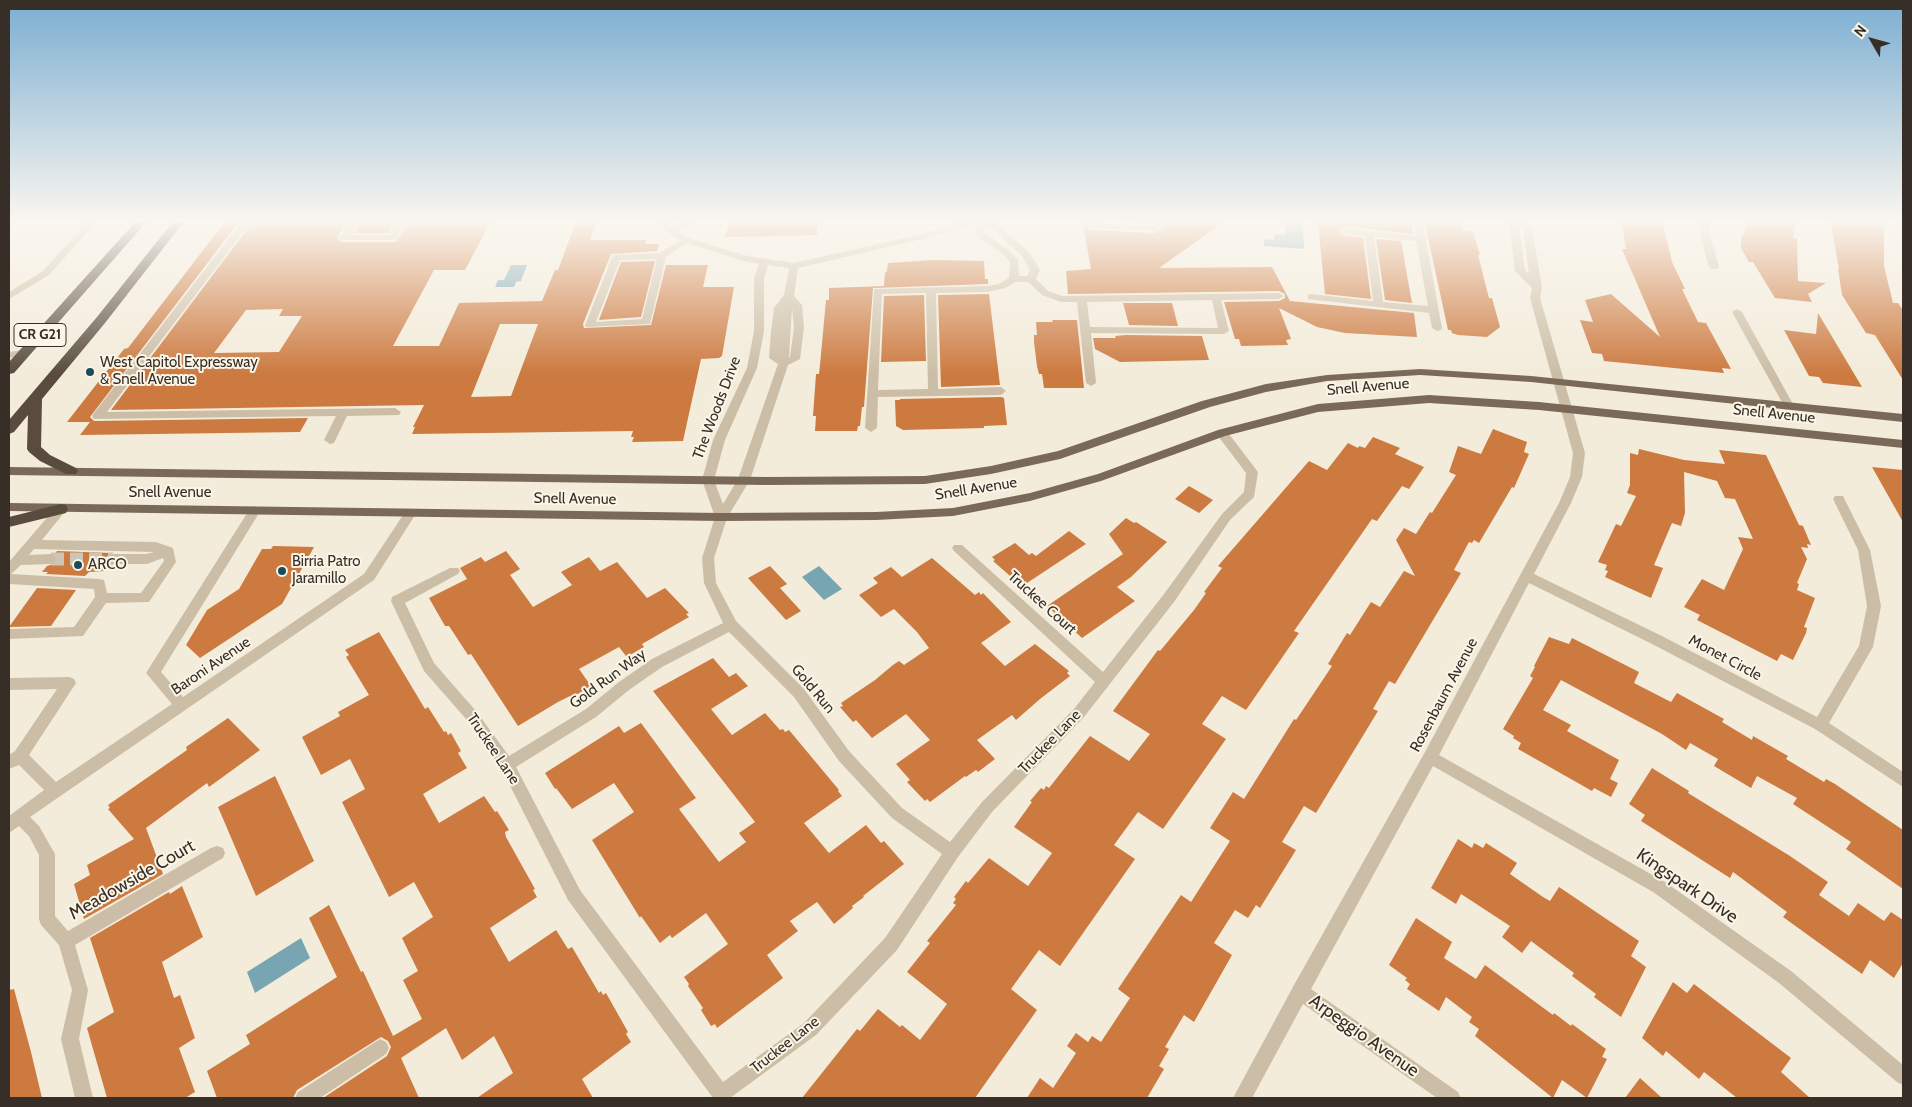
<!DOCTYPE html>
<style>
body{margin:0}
#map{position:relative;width:1912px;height:1107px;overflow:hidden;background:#f3ecdb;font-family:Cabin,sans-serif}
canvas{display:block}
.frame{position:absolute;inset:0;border:10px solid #372f27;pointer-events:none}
.north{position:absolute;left:1847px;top:15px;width:50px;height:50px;-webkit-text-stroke:4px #faf5e7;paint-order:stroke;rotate:308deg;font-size:14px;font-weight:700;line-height:20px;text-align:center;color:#372f27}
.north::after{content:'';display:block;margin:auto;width:18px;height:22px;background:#372f27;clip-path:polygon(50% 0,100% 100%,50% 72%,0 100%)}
</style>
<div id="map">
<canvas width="1912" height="1107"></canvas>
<div class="frame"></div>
<div class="north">N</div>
</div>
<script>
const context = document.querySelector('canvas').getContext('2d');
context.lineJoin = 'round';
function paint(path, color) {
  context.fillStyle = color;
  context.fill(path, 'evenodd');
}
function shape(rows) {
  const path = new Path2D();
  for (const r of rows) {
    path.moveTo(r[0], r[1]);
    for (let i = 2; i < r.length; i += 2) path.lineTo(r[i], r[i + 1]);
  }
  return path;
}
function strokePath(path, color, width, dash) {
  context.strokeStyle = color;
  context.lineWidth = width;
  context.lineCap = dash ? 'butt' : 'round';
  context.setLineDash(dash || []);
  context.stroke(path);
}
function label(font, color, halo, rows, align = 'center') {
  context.font = font + ' Cabin,sans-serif';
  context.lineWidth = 4;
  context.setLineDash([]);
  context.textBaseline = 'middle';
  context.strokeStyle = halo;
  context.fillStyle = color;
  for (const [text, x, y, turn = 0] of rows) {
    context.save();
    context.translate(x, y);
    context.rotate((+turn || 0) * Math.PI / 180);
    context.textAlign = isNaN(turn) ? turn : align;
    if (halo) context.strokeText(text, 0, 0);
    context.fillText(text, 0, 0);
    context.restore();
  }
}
const water = shape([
 [1285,219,1303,220,1304,249,1264,246,1264,239,1274,240,1275,234,1285,235],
 [511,265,527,265,521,281,516,282,514,287,495,287,498,280,504,280],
 [819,566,842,589,824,600,802,577],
 [301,938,310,958,255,993,247,972]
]);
const building = shape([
 [227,219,241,219,90,417,94,421,308,418,300,432,80,435,90,422,67,422,124,349,128,348],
 [255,219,350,219,337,237,341,242,396,242,410,219,492,219,465,270,434,270,393,346,439,346,459,303,542,301,555,270,558,270,577,219,598,219,590,240,647,240,645,244,659,244,657,251,611,254,583,324,584,328,651,325,666,265,708,265,703,287,734,287,722,356,719,358,701,359,683,441,632,442,634,437,631,437,633,431,412,434,415,427,413,427,424,405,111,410],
 [283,309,279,316,302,316,279,352,214,353,246,310],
 [500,324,538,324,511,396,471,397],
 [363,219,397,219,389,233,354,233],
 [818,219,817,235,725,237,730,220],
 [1082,219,1094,219,1088,224,1090,230,1155,233,1173,219,1228,219,1159,268,1272,267,1290,301,1414,313,1417,337,1345,333,1317,327,1279,308,1291,339,1286,340,1288,345,1241,346,1239,339,1235,339,1224,302,1279,301,1285,298,1285,294,1279,291,1068,294,1066,271,1091,269],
 [1110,219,1158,219,1152,223,1107,222],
 [1340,219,1411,219,1413,233,1411,234,1345,226,1338,230,1345,236,1363,238,1371,299,1325,294,1318,223,1341,224],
 [1424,219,1460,220,1463,230,1473,232,1480,255,1478,255,1489,298,1492,298,1500,327,1487,337,1458,335,1452,333,1451,330,1448,330],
 [1621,219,1662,219,1672,262,1685,289,1682,289,1698,322,1706,323,1731,369,1722,368,1724,373,1604,361,1602,354,1592,353,1580,320,1593,322,1585,300,1611,294,1660,337,1622,249,1628,249,1626,248],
 [1747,219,1796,219,1793,238,1797,239,1798,281,1826,283,1808,294,1812,302,1775,298,1753,262,1749,262,1741,248,1741,236,1743,236],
 [1830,219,1884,219,1884,266,1893,303,1898,303,1903,310,1903,380,1875,335,1866,333,1842,295,1838,269,1839,269],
 [1376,239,1401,241,1412,303,1385,300],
 [934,260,984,261,985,279,988,279,988,284,873,288,864,407,862,407,860,426,858,426,857,431,815,431,816,416,813,416,816,374,819,374,820,365,826,300,829,300,829,288,884,286,885,273,887,271,888,263],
 [655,261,641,317,599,320,621,262],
 [989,294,1000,385,941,387,938,295],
 [924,295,926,361,881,362,884,296],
 [1123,303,1172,303,1178,326,1129,325],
 [1818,313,1862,387,1823,383,1819,377,1809,376,1784,330,1816,334],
 [1052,320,1077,320,1084,388,1044,388,1042,374,1039,374,1037,366,1034,342,1034,335,1037,335,1036,322,1053,322],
 [1126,335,1202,336,1209,360,1120,362,1095,349,1093,338,1116,338,1115,336],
 [1001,397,1004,398,1007,425,984,426,984,428,903,430,896,426,895,400,900,400,900,399],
 [1493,429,1527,442,1524,452,1529,454,1514,488,1512,487,1479,543,1474,540,1472,543,1469,542,1454,570,1461,573,1395,684,1389,681,1373,709,1378,711,1316,813,1304,806,1282,842,1296,850,1260,908,1256,905,1248,918,1235,910,1214,943,1232,955,1194,1022,1184,1015,1165,1047,1169,1049,1159,1066,1164,1069,1147,1098,1027,1098,1040,1078,1053,1088,1076,1053,1067,1046,1076,1033,1088,1042,1092,1036,1101,1042,1130,998,1118,989,1181,895,1191,902,1230,841,1210,828,1233,792,1244,799,1294,719,1296,720,1332,666,1328,664,1347,633,1350,635,1371,602,1380,607,1404,571,1415,576,1396,540,1404,528,1416,534,1430,512,1432,513,1456,475,1449,472,1458,446,1481,454],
 [1373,437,1400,448,1395,454,1424,467,1409,489,1402,486,1377,521,1372,519,1294,631,1299,633,1246,710,1222,696,1202,724,1226,739,1163,829,1138,812,1114,845,1135,859,1060,966,1039,950,1011,989,1037,1010,975,1098,802,1098,857,1029,860,1031,878,1009,900,1027,902,1025,920,1040,947,1004,907,972,930,943,927,941,956,905,953,903,956,899,954,897,966,881,968,883,989,858,1028,886,1052,853,1014,827,1032,802,1030,801,1041,788,1044,790,1046,786,1049,788,1090,736,1129,761,1150,734,1113,711,1158,650,1160,651,1194,610,1206,593,1204,592,1222,568,1218,566,1309,461,1327,470,1348,443,1358,448,1359,446,1365,448],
 [1639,449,1684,460,1725,464,1719,450,1766,455,1799,525,1803,526,1811,545,1807,544,1808,548,1801,547,1807,559,1797,583,1799,584,1797,590,1815,598,1804,627,1807,628,1806,633,1793,660,1781,654,1777,661,1697,620,1700,615,1684,607,1702,579,1724,590,1743,549,1738,537,1753,539,1735,499,1725,498,1717,481,1684,472,1685,513,1681,526,1672,523,1654,565,1663,568,1651,598,1605,577,1608,571,1605,570,1607,565,1598,562,1616,524,1621,526,1636,496,1627,493,1630,485,1630,453,1638,455],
 [1872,467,1903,470,1903,522],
 [1189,486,1213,500,1199,513,1175,499],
 [1126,518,1134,523,1136,522,1167,542,1131,577,1117,587,1135,601,1082,638,1047,606,1123,554,1109,534],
 [1069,531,1086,544,1024,585,1019,581,1017,582,993,561,995,560,992,557,1015,543,1029,555,1032,553,1036,556],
 [273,546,314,547,282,604,200,658,186,645,207,610,239,589,262,549,271,549],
 [57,551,111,553,105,558,109,564,104,571,89,572,85,576,46,574,48,572,42,572,47,566,57,563,59,560,55,554],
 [506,551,520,569,510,575,533,607,572,585,561,572,589,557,600,571,617,562,647,598,665,588,689,613,686,614,689,617,642,644,644,647,630,655,626,656,619,647,579,669,591,686,571,698,570,696,558,702,518,726,471,654,468,655,449,626,445,626,429,598,467,579,460,568,481,557,485,562],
 [932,558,975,595,979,592,981,595,983,593,1011,622,981,643,1005,666,1035,644,1069,671,1067,673,1070,676,1040,699,1016,720,1012,715,977,740,995,759,978,772,976,770,966,777,965,776,930,802,927,799,925,801,907,782,910,780,896,764,930,740,906,714,872,738,856,720,853,722,840,707,843,706,841,703,875,680,893,665,899,661,904,665,929,648,917,632,894,609,881,617,859,595,878,583,873,578,891,567,902,577],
 [770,566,787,584,780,588,801,611,786,620,748,578],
 [37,588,76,590,51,626,9,627],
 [379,632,425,709,428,707,444,732,446,731,448,735,451,733,461,751,458,753,467,768,423,794,439,823,484,796,495,812,497,811,509,830,505,832,506,837,535,889,533,890,537,897,490,928,509,962,556,930,568,949,572,947,599,993,601,991,603,995,606,993,628,1032,626,1034,631,1042,582,1079,593,1098,477,1098,513,1073,494,1036,462,1060,446,1028,401,1058,419,1098,323,1098,387,1056,391,1047,388,1041,381,1037,297,1090,293,1098,217,1098,207,1071,250,1044,246,1035,337,977,309,918,329,905,361,972,363,971,393,1036,422,1019,403,980,418,971,402,938,433,917,414,882,389,897,342,802,365,789,350,759,321,775,302,737,340,716,338,712,369,695,346,657,349,655,345,650],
 [1549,637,1569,644,1572,638,1639,672,1634,683,1671,702,1677,693,1724,719,1722,722,1752,740,1753,736,1788,756,1786,759,1824,782,1826,779,1835,784,1903,830,1903,889,1846,849,1851,842,1793,804,1797,798,1757,776,1751,788,1714,766,1718,759,1690,743,1686,750,1662,734,1561,680,1543,710,1571,725,1567,731,1619,760,1610,779,1618,783,1611,797,1594,788,1592,791,1518,749,1521,743,1513,738,1514,736,1503,729,1533,678,1530,676,1535,667,1534,666],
 [713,658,729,677,736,673,748,686,711,709,732,735,765,713,780,730,783,729,785,732,789,730,839,790,838,791,842,796,804,823,829,853,866,825,881,843,884,841,904,864,863,896,864,897,852,906,853,908,834,924,817,902,790,921,798,931,767,955,783,978,717,1028,715,1024,711,1026,701,1010,703,1008,688,986,689,984,684,977,728,944,706,913,672,938,670,935,660,943,641,916,640,918,592,840,634,812,614,783,572,809,556,788,555,789,545,773,619,726,624,733,641,723,696,798,679,809,719,862,746,842,739,833,755,822,653,691],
 [228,718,260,750,209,787,207,783,146,828,163,874,84,919,74,884,90,875,87,865,134,839,108,809,110,808,108,805,187,750,186,747],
 [1652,768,1689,791,1688,793,1790,856,1828,882,1819,895,1849,916,1858,903,1884,921,1891,912,1903,920,1903,963,1894,978,1870,960,1862,974,1783,917,1787,912,1733,872,1730,878,1641,821,1645,815,1629,804],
 [275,776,314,861,256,896,218,807],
 [1458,839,1472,848,1474,843,1483,848,1486,843,1517,863,1510,874,1543,897,1550,901,1559,887,1639,941,1631,956,1646,967,1621,1017,1594,997,1596,994,1572,976,1574,973,1531,941,1522,953,1502,937,1510,926,1461,894,1456,904,1431,888],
 [182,886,203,937,162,962,174,998,180,995,195,1038,179,1048,195,1092,185,1098,107,1098,87,1028,114,1012,90,938,169,892,170,894],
 [1416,918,1452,942,1444,958,1476,979,1485,965,1553,1015,1554,1013,1571,1026,1572,1024,1606,1049,1602,1057,1607,1059,1587,1098,1562,1080,1553,1098,1475,1036,1479,1029,1469,1022,1472,1017,1446,997,1439,1011,1407,989,1410,984,1405,980,1407,978,1389,965],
 [1673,982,1687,993,1694,984,1791,1058,1781,1072,1810,1098,1737,1098,1704,1072,1699,1079,1666,1051,1663,1056,1642,1038],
 [14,989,31,1052,42,1098,9,1098,9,990],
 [1640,1078,1662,1098,1625,1098]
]);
const minorTunnel = shape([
 [51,559,113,559]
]);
const minor = shape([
 [90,219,99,219,49,275,9,299,9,292,43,271,90,219],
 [244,219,253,219,107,412,395,408,401,412,399,415,347,416,334,443,330,444,324,440,336,416,94,419,92,416,94,413,244,219],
 [352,219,361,219,351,235,390,235,399,219,408,219,396,240,341,240,339,238,352,219],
 [654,219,664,219,672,227,688,219,700,219,678,231,689,238,747,256,794,263,922,234,971,219,985,219,997,224,1029,252,1040,270,1036,279,1048,291,1062,296,1279,293,1284,296,1279,299,1221,300,1229,331,1224,334,1091,333,1096,383,1091,386,1086,383,1077,302,1061,302,1042,295,1028,282,1016,282,1005,288,987,292,936,293,938,389,1001,387,1006,391,1001,395,878,397,877,428,871,432,865,428,874,289,987,286,999,284,1009,278,1010,262,1003,254,977,236,974,224,927,238,798,268,794,296,802,305,804,327,800,359,788,365,750,480,727,518,714,558,716,583,736,621,804,689,849,751,902,808,950,842,982,802,1074,709,1095,682,954,551,952,548,954,545,962,545,1103,672,1164,594,1222,514,1244,492,1246,473,1218,436,1216,433,1218,430,1226,430,1258,472,1254,497,1230,520,1174,602,1084,717,992,812,958,857,897,950,816,1035,730,1098,713,1098,568,900,502,770,466,719,424,671,391,601,392,597,450,568,458,568,460,571,458,574,405,603,434,663,476,711,509,756,586,709,619,682,652,659,723,623,704,583,702,558,715,517,702,480,713,440,747,368,754,331,754,279,759,264,743,261,687,243,666,257,650,324,586,327,585,325,613,255,660,253,680,240,668,233,654,219],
 [983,226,991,228,1022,256,1030,270,1027,276,1019,276,1018,260,1009,250,984,233,983,226],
 [657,259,642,319,596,322,620,260,657,259],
 [768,265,789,268,784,295,774,308,771,331,769,358,778,364,738,479,723,504,714,480,725,440,757,368,764,331,764,279,768,265],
 [926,293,928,389,878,390,882,294,926,293],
 [1212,300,1218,328,1090,327,1087,302,1212,300],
 [792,308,794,327,790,357,789,357,792,308],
 [729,632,794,697,839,761,892,818,942,854,885,938,804,1023,723,1082,580,890,516,767,596,717,629,690,662,667,729,632],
 [1097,219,1108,219,1103,224,1153,225,1161,219,1171,219,1155,231,1090,228,1090,224,1097,219],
 [1413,219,1422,219,1442,328,1441,330,1437,331,1432,328,1429,313,1308,299,1308,295,1311,294,1373,301,1365,236,1345,234,1340,231,1345,228,1415,236,1413,219],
 [1374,237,1416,241,1428,306,1383,302,1374,237],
 [1509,219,1526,219,1525,221,1532,228,1542,287,1540,298,1585,453,1582,477,1571,503,1534,574,1662,636,1817,717,1859,646,1867,606,1858,550,1833,499,1835,496,1843,496,1870,550,1881,606,1873,647,1829,723,1903,772,1903,787,1815,729,1652,644,1529,583,1439,755,1665,882,1791,971,1903,1065,1903,1085,1897,1082,1779,983,1653,892,1433,766,1311,989,1458,1092,1461,1098,1437,1098,1303,1004,1252,1098,1233,1098,1294,985,1425,752,1559,503,1570,477,1573,453,1530,298,1532,288,1515,271,1509,224,1512,222,1509,219],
 [1519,226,1523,229,1529,274,1525,270,1519,226],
 [1702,219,1711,219,1709,231,1719,267,1717,269,1711,269,1709,267,1699,231,1702,219],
 [1737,309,1742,312,1794,406,1793,409,1785,409,1784,406,1732,312,1737,309],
 [23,350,28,353,27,355,9,358,9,352,23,350],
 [61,505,67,509,42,540,156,542,173,548,176,562,149,602,106,603,83,636,9,639,9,629,74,627,95,597,94,589,9,584,9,562,57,506,61,505],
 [34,549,154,552,146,554,113,554,109,556,107,559,109,562,113,564,147,564,163,558,164,561,141,593,107,593,104,580,99,579,11,574,21,565,51,564,55,562,57,559,55,556,51,554,29,555,34,549],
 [255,506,261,510,161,672,183,697,364,574,407,509,415,509,417,512,374,580,30,817,39,826,55,854,55,916,68,931,211,848,217,846,223,848,225,853,223,858,75,945,88,990,79,1039,93,1098,75,1098,61,1039,72,990,59,945,41,925,39,919,39,855,29,836,19,826,9,833,9,816,44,790,19,765,9,769,9,755,15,751,57,689,9,690,9,678,69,677,74,679,76,683,29,755,56,782,172,704,146,673,251,507,255,506],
 [380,1039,386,1042,389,1048,386,1054,320,1098,295,1098,298,1092,380,1039]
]);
const major = shape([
 [1420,369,1531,376,1903,414,1903,422,1531,382,1420,375,1327,381,1266,392,1210,407,1060,459,991,474,925,484,766,485,9,475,9,467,766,477,925,476,991,466,1058,451,1202,401,1266,384,1327,375,1420,369],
 [1429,395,1539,402,1903,440,1903,448,1539,410,1429,403,1318,412,1225,436,1101,481,1030,501,953,516,876,520,721,521,9,511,9,503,721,513,876,512,953,508,1030,493,1098,474,1218,430,1318,404,1429,395]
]);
const highway = shape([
 [138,219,149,219,14,373,9,374,9,362,138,219],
 [175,219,186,219,105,323,42,399,41,447,50,455,76,468,78,471,76,474,66,474,40,461,29,452,27,449,28,415,14,432,9,434,9,420,97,317,175,219],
 [61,504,66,505,68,509,66,513,9,527,9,517,61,504]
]);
const markers = [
 [90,372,5,"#1b4c5b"],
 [78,565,5,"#1b4c5b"],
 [282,571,5,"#1b4c5b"]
];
const shields = [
 [40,335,52]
];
const shieldNames = [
 ["CR G21",40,335]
];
const poiNames = [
 ["West Capitol Expressway",100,363],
 ["& Snell Avenue",100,380],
 ["Birria Patro",292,562],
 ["Jaramillo",292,579],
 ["ARCO",88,565]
];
const streetNames = [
 ["Snell Avenue",1368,387,-5],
 ["The Woods Drive",717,408,-69],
 ["Snell Avenue",1774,414,6],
 ["Snell Avenue",976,489,-9],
 ["Snell Avenue",170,493],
 ["Snell Avenue",575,499,1],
 ["Truckee Court",1042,603,42],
 ["Monet Circle",1725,658,28],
 ["Baroni Avenue",211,666,-34],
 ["Gold Run Way",608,679,-36],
 ["Gold Run",813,689,50],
 ["Rosenbaum Avenue",1444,695,-62],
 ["Truckee Lane",1050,742,-46],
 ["Truckee Lane",493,749,56],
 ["Truckee Lane",785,1045,-38]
];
const nearStreetnames = [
 ["Meadowside Court",132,880,-30],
 ["Kingspark Drive",1687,886,34],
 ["Arpeggio Avenue",1364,1036,35]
];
paint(water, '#78a5b2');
paint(building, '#cc7a40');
strokePath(minorTunnel, '#cdc6b7', 13, [13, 6]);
paint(minor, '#ccbea6');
paint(major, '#7a6958');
paint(highway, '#594b3e');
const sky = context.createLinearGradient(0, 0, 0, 374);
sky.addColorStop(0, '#7baed2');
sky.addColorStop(0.59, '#faf6ef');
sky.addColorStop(1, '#faf6ef00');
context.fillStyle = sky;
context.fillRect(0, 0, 1912, 374);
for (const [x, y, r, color] of markers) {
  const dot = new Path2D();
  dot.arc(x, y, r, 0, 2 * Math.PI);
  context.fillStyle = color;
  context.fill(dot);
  strokePath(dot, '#faf5e7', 2);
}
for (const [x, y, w] of shields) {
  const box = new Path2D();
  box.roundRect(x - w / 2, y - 11.5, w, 23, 4);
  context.fillStyle = '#faf5e7';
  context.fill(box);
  strokePath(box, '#372f27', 1);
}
label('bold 14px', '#372f27', null, shieldNames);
label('15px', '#372f27', '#faf5e7', poiNames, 'left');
label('15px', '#372f27', '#faf5e7', streetNames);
label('18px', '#372f27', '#faf5e7', nearStreetnames);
</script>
